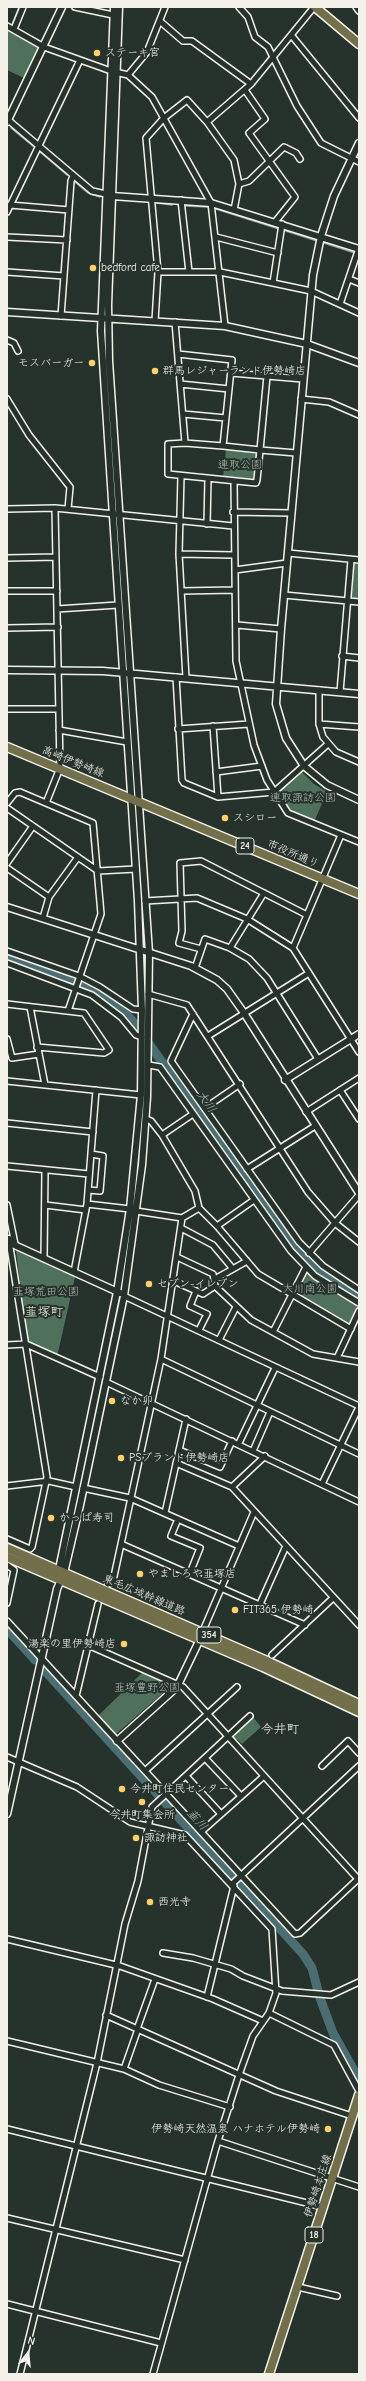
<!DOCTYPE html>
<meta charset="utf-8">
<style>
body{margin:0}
#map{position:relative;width:366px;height:2381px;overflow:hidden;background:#26332d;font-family:"Comic Neue",sans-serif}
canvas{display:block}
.frame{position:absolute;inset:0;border:8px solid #f4f1e8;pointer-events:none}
.north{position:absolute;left:8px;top:2333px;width:40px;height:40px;-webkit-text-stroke:3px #26332d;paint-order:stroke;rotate:16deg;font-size:11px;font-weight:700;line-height:16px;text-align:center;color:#f4f1e8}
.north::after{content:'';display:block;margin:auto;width:14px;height:18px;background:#f4f1e8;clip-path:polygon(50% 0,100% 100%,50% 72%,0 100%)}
</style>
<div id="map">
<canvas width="366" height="2381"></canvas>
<div class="frame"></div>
<div class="north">N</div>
</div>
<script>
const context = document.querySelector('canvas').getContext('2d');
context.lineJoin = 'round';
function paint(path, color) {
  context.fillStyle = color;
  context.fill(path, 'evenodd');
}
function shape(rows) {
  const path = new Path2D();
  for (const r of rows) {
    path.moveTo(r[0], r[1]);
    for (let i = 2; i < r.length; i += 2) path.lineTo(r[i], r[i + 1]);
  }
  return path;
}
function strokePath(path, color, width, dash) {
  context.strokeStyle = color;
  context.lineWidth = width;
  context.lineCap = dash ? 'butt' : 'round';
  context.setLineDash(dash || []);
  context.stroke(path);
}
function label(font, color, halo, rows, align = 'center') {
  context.font = font + ' "Comic Neue","Klee One",sans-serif';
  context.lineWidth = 4;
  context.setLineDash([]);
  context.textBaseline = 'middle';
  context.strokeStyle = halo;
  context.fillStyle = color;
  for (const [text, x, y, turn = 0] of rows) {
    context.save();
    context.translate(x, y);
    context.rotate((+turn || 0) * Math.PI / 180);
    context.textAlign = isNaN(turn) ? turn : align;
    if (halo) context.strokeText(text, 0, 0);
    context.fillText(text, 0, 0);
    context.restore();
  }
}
const green = shape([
 [7,29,38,47,24,78,7,70],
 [226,449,258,454,256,479,254,481,223,478],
 [354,563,359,564,359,600,350,597],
 [301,771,314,784,327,792,314,822,289,811,277,793],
 [16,1250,75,1277,57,1357,27,1343],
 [305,1272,308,1272,332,1292,357,1305,350,1325,347,1325,296,1295],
 [144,1671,170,1683,171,1686,116,1734,113,1733,98,1716],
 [253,1717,261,1727,242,1744,237,1739,234,1741,232,1737]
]);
const stream = shape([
 [12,25,19,7],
 [11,128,34,147],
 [40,152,67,175],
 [75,182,88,193,100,197],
 [157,203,172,205],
 [186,206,207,207],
 [216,209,279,229],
 [283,230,317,241],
 [321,242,355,253]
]);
const river = shape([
 [7,958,67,980,109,1000,131,1019,295,1246,319,1271,359,1297],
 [7,1629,35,1660],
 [46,1672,303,1954,312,1968,318,1991],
 [320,1998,333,2033,357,2076]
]);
const minor = shape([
 [75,7,113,15],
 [239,7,248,17,255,37,268,47,297,106,321,143,359,162],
 [356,7,359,11],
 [161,22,183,41,192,41,251,84],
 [7,26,44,47,111,71,128,75,152,97,211,203,225,326],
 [14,29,23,7],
 [292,36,359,118],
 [128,75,147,52,165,7],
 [245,90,265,119,249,133,295,197,275,222],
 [7,119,92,191,106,194],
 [207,122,251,84,314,7],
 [239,184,249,181,284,147,296,153,300,159],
 [181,200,189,272],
 [10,205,69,210],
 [7,212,80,60],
 [7,237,67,240],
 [216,237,278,253],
 [7,272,64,276],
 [158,272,220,272,273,283,311,291,359,313],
 [349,279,359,283],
 [273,283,282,224],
 [340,304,359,248],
 [61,316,71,181,73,176],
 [155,321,158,272,146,138,164,118,187,100,207,122,234,160,239,184,234,210],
 [175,322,185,443],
 [7,340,14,343,18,351],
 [178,354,232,360,223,446],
 [231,373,303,379],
 [267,376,260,450,257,480,256,483,168,474,168,444,185,443,223,446,260,450,296,453],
 [180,384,229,389],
 [7,399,29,435,70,487,68,509],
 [301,399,329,402,359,415],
 [183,414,226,418],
 [181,476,179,554,186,678],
 [234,481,236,661,254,745,267,780,288,813,359,842],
 [7,509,55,508,233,526],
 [233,512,291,513],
 [207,524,208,479],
 [288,553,359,560],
 [179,554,234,555],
 [7,558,56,557],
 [235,570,287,563],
 [7,591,57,591],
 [181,591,235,590],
 [284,595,359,602],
 [57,609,118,605],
 [237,625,281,629],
 [7,628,58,627],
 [342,656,359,658],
 [176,677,182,780,184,783,218,797,274,792,328,744],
 [319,690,319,724,323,737,336,752,359,762],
 [340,692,351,560],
 [7,709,58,709],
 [319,724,359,727],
 [213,726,218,797],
 [178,729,249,724],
 [59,730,127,742],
 [216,772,262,766],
 [7,803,15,793,20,792,93,823,101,914,68,1011],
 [46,803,60,768,55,508],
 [7,808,98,871,136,869],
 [7,863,33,826],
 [7,868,49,897],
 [145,901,197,898,247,919,293,948,359,1052],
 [43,918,49,897,78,857],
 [230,948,264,893],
 [293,948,341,835],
 [201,949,179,943,182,931,180,863,201,861,307,915],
 [7,951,79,976,100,987,133,1009,142,1010],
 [7,963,92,995,121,1017,136,1035,142,1037],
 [195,968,205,939,230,948,249,959,267,978,318,1059],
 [148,994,187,1005,308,1192,335,1223,359,1242],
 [7,1004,84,1013,109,1050,104,1053,37,1047],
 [30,1007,45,1085],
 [193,1014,171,1061,299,1242,323,1266,359,1290],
 [208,1036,309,973],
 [7,1039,12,1058,39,1054],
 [149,1065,160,1067,291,1251,315,1276,359,1303],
 [7,1081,141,1095],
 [340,1090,359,1119],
 [205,1108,240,1084],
 [306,1112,359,1078],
 [146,1119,151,1121,162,1135,195,1191,199,1208,217,1226,258,1274,351,1329],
 [7,1123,93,1132],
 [162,1135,193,1114],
 [7,1166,89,1174],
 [247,1169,315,1126],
 [88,1190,100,1191,103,1156,91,1154],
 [87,1204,130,1209],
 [7,1205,15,1244],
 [45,1205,86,1210],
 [136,1211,182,1218,199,1208],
 [217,1226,254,1200],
 [181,1228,213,1245,233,1269],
 [309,1253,359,1195],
 [177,1257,213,1274,215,1286,251,1320,313,1354,359,1362],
 [44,1258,45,1170],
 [74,1272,87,1204,96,1090],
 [215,1279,247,1261],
 [174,1281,203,1294,215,1286],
 [196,1291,190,1306,207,1314,199,1330],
 [124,1296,359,1406],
 [273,1332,306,1267],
 [219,1340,236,1307],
 [7,1345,26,1344,100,1377],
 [337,1358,359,1311],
 [161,1359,359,1454],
 [106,1382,359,1502],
 [239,1443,275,1368],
 [179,1450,220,1467,232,1441],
 [253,1451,270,1412],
 [176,1463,232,1487,359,1625],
 [322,1484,359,1407],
 [7,1486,49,1481,76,1487],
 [232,1487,265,1456],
 [83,1488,130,1498,239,1546],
 [165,1513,186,1419],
 [178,1519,171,1536,200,1548,190,1573],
 [7,1539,30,1549,32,1547,47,1477,9,1241],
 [121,1544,305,1625],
 [7,1565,14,1570,7,1603],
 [108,1584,113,1581,161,1359,182,1218],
 [260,1604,286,1546],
 [7,1621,295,1934,300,1933,358,1879],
 [202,1633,254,1512],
 [88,1645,183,1687,359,1880],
 [272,1655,333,1598],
 [76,1696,98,1604],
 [7,1757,77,1787,130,1822,185,1835,272,1929,276,1993,269,2013,253,2036,239,2075,217,2144,153,2374],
 [205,1758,241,1796],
 [322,1766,348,1741,359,1753],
 [145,1771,237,1687],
 [186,1776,221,1814],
 [201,1832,263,1777],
 [232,1884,359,1766],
 [7,1939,120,1966,213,1999,263,2021],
 [163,1953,193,1958,231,1969,243,1976,282,1991,331,1995,359,1982],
 [207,1997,234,1886],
 [269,2013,334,2045,359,2091],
 [106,2015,276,2091,352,2116],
 [137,2029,155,1979],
 [7,2041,124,2069,159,2085,230,2107],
 [124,2069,138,2029],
 [7,2129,323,2207],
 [218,2141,359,2187],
 [7,2218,185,2260],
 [298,2287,337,2296],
 [7,2304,161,2343],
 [20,2374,97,2063,125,1924,138,1881,152,1807,250,1716]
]);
const tertiary = shape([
 [7,122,62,7],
 [359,143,334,196,321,236,313,275,281,629,276,704,286,738,304,766,327,785,359,800],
 [112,196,211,203,359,249],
 [7,312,225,326,307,344,359,363],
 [7,670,103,671,359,694],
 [7,907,191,966,217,980,227,989,244,1013,359,1193],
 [285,1080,359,1034],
 [7,1239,9,1239],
 [10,1243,120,1293],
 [58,1574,117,1292,130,1209,141,1095,142,1010,138,901,101,331,114,7],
 [117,1741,177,1687,201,1637],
 [7,1814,57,1589,64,1573,80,1505,124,1296,142,1165,147,1097,149,953,109,361,108,305,119,7]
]);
const primary = shape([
 [315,7,359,44],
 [7,747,359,894],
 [269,2374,359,2095]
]);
const trunk = shape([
 [7,1548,267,1661,359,1704],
 [7,1557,263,1667,359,1712]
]);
const markers = [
 [97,53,4,"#ffd166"],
 [93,268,4,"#ffd166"],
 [92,363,4,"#ffd166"],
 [155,371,4,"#ffd166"],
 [225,818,4,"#ffd166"],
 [149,1284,4,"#ffd166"],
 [112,1401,4,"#ffd166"],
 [121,1458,4,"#ffd166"],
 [51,1518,4,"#ffd166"],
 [140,1574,4,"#ffd166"],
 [235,1610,4,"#ffd166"],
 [124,1644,4,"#ffd166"],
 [122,1789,4,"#ffd166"],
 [142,1802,4,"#ffd166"],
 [136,1838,4,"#ffd166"],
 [150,1902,4,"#ffd166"],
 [328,2129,4,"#ffd166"]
];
const shields = [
 [245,846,18],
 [209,1635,24],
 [314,2235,18]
];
const shieldNames = [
 ["24",245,846],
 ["354",209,1635],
 ["18",314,2235]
];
const poiNames = [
 ["ステーキ宮",105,53],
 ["bedford cafe",101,268],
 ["モスバーガー",84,363,"right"],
 ["群馬レジャーランド伊勢崎店",163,371],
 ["スシロー",233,818],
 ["セブン-イレブン",157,1284],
 ["なか卯",120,1401],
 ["PSブランド伊勢崎店",129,1458],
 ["かっぱ寿司",59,1518],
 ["やましろや韮塚店",148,1574],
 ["FIT365 伊勢崎",243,1610],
 ["湯楽の里伊勢崎店",116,1644,"right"],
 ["今井町住民センター",130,1789],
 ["今井町集会所",142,1815,"center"],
 ["諏訪神社",144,1838],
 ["西光寺",158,1902],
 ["伊勢崎天然温泉 ハナホテル伊勢崎",320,2129,"right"]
];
const parkNames = [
 ["連取公園",240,465],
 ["連取諏訪公園",303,798],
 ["大川南公園",310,1289],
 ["韮塚荒田公園",46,1292],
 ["韮塚豊野公園",147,1688]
];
const streetNames = [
 ["高崎伊勢崎線",73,762,22],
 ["市役所通り",293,854,23],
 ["東毛広域幹線道路",144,1595,23],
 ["伊勢崎本庄線",318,2186,-72]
];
const waterNames = [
 ["大川",206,1102,54],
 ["韮川",197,1820,48]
];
const quarterNames = [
 ["韮塚町",44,1312],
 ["今井町",280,1729]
];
paint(green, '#4f715c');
strokePath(stream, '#8fa2a1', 1.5);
strokePath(river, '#4b6e72', 9);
strokePath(minor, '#f4f1e8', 8);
strokePath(tertiary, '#f4f1e8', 9);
strokePath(primary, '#f4f1e8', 11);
strokePath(trunk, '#f4f1e8', 11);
strokePath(minor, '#26332d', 5);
strokePath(tertiary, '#26332d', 6);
strokePath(primary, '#71704a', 8);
strokePath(trunk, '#71704a', 8);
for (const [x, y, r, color] of markers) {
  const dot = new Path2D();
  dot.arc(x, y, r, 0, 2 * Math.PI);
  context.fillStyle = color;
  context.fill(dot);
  strokePath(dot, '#26332d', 1.5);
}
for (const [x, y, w] of shields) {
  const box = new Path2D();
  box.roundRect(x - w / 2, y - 8, w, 16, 3);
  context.fillStyle = '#26332d';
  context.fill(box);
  strokePath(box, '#f4f1e8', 1);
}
label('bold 10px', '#f4f1e8', null, shieldNames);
label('11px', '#f4f1e8', '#26332d', poiNames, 'left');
label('11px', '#b2beb0', '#26332d', parkNames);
label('11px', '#f4f1e8', '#26332d', streetNames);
label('italic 12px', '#b0bdb9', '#26332d', waterNames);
label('13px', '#f4f1e8', '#26332d', quarterNames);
</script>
